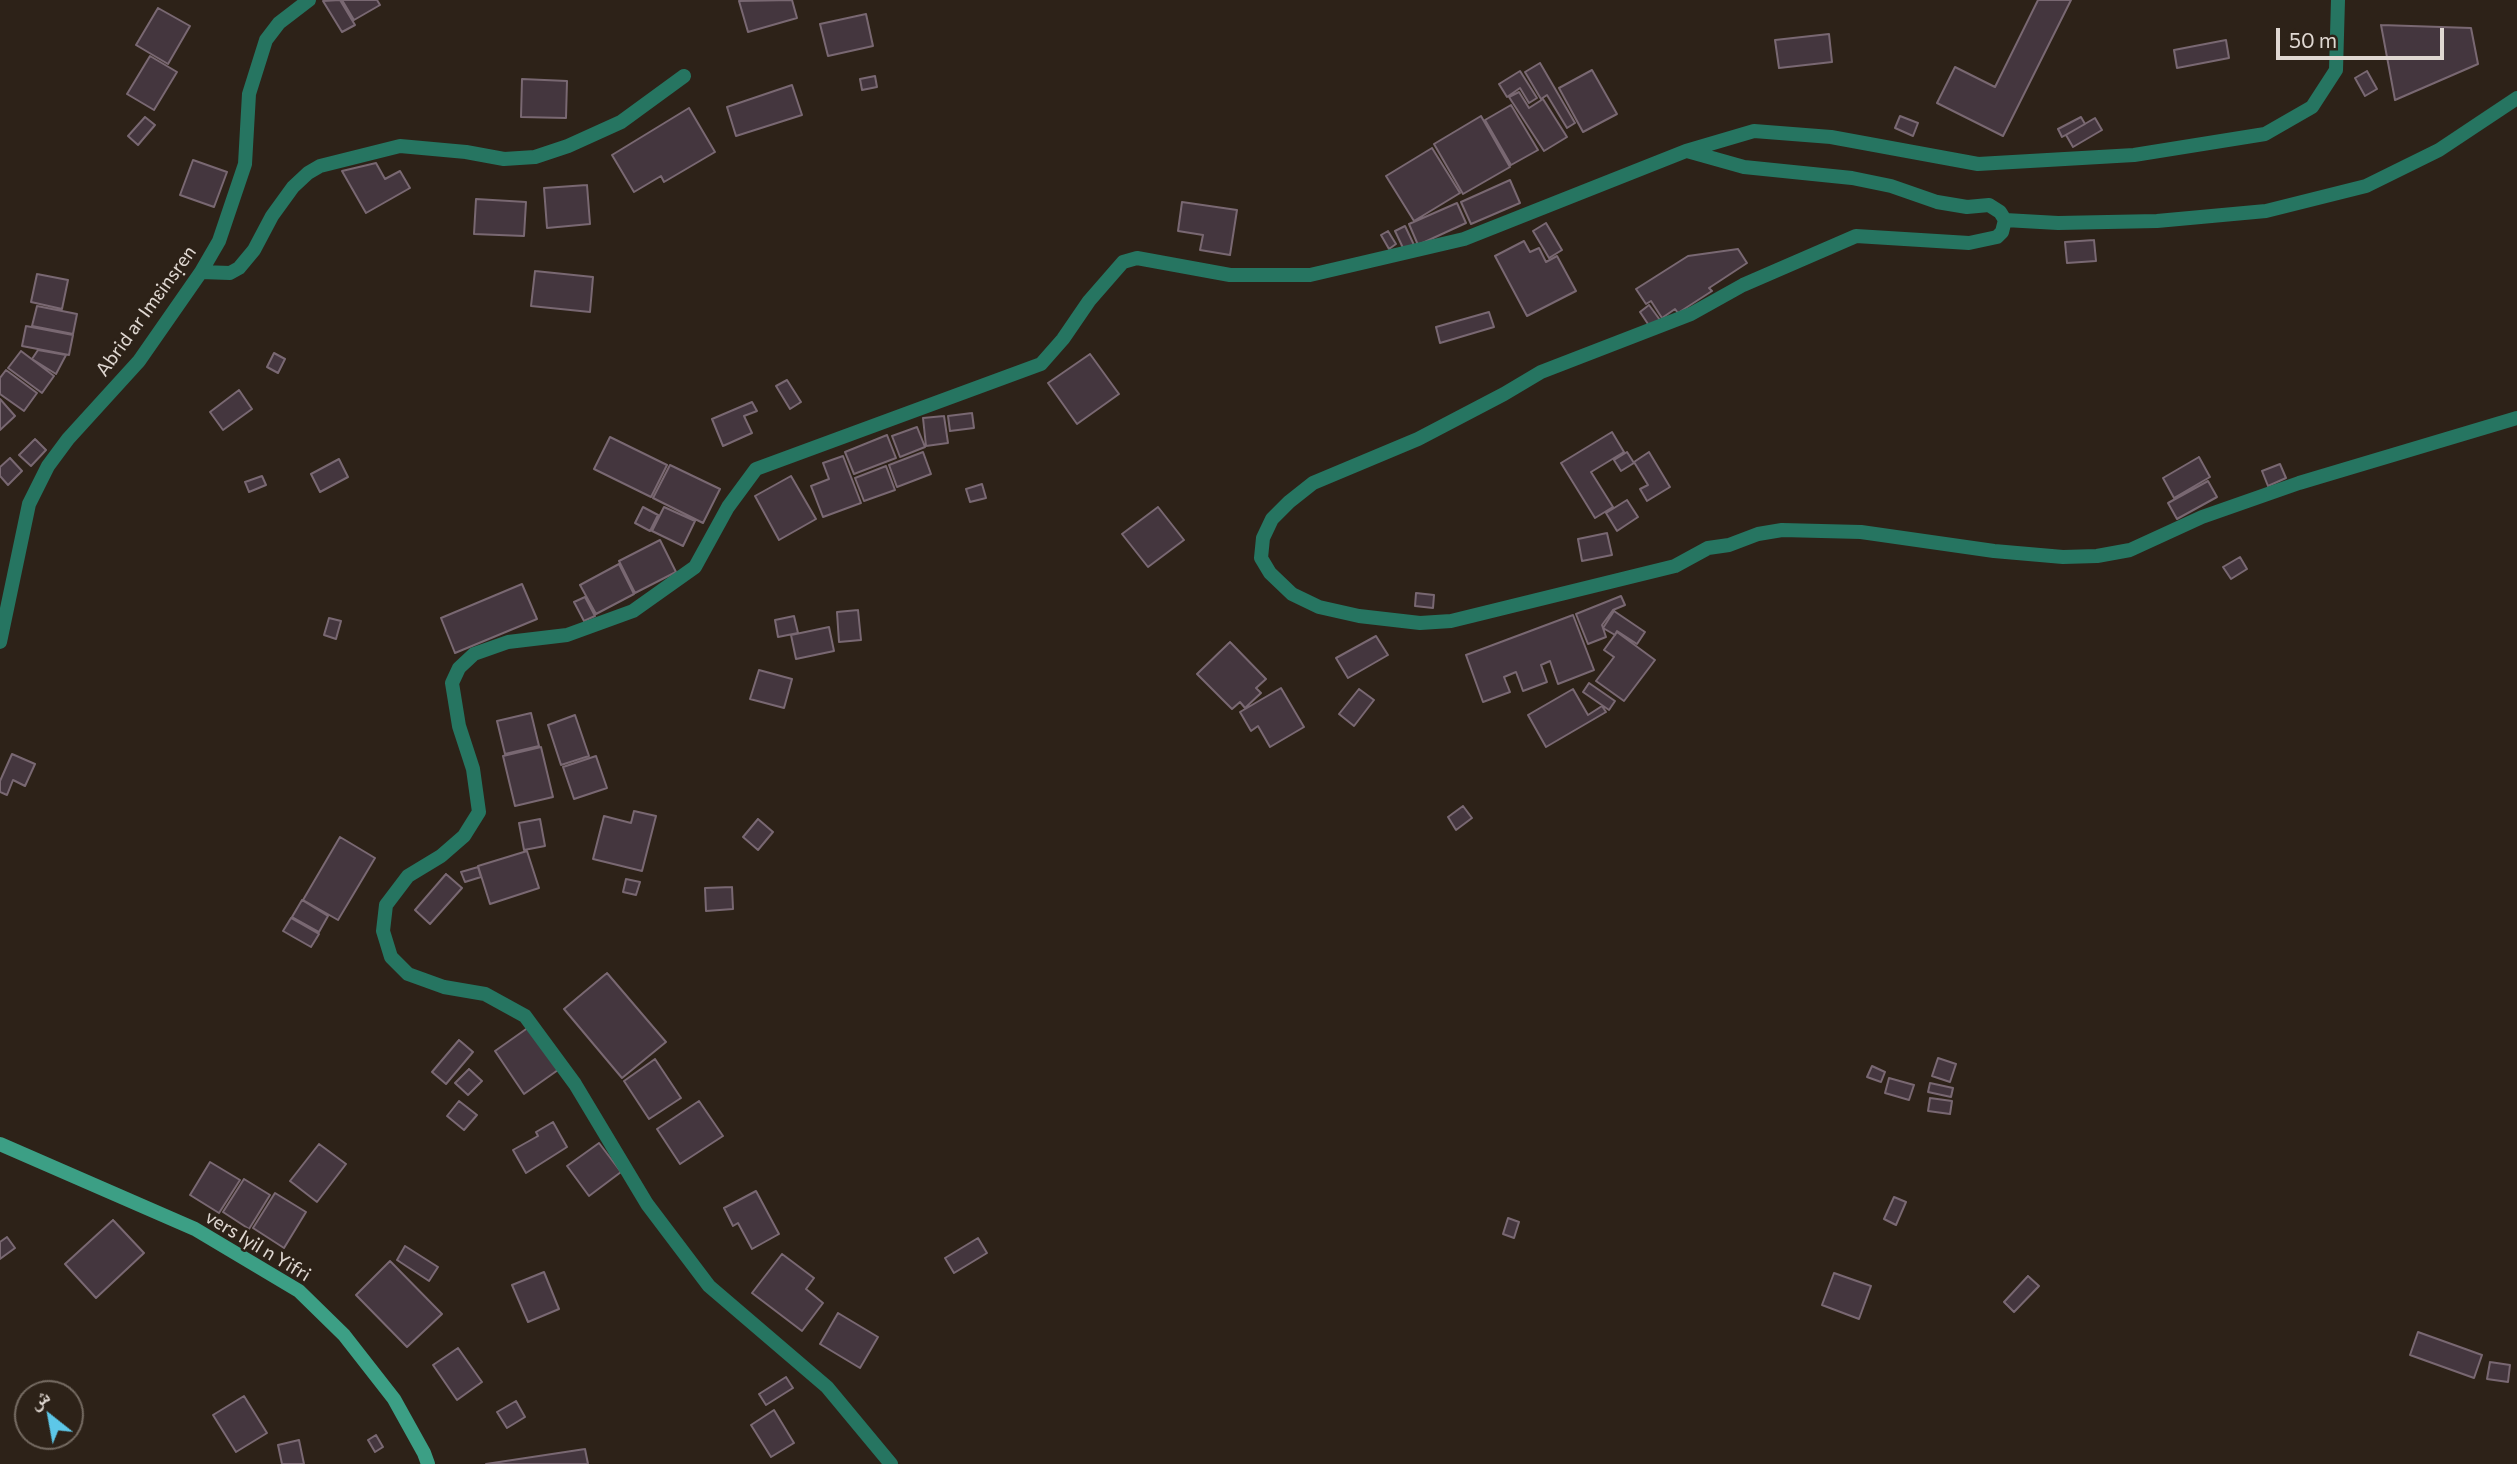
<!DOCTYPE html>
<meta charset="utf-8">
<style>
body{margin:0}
#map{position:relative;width:2517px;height:1464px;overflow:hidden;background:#2d2218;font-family:Commissioner,"Noto Naskh Arabic",sans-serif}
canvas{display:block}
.north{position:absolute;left:14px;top:1380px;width:70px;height:70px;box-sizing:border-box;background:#2d2218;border:2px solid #756b62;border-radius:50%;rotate:329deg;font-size:19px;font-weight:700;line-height:28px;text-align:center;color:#e0d8d2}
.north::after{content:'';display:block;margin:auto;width:24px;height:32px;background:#5dc7e8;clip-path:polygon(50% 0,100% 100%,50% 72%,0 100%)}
.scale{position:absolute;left:2276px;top:28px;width:168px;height:32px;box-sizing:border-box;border:4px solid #e0d8d2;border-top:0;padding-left:9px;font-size:21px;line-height:24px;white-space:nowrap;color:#e0d8d2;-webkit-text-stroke:5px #2d2218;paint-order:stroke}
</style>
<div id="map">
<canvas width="2517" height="1464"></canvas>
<div class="north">ش</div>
<div class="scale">50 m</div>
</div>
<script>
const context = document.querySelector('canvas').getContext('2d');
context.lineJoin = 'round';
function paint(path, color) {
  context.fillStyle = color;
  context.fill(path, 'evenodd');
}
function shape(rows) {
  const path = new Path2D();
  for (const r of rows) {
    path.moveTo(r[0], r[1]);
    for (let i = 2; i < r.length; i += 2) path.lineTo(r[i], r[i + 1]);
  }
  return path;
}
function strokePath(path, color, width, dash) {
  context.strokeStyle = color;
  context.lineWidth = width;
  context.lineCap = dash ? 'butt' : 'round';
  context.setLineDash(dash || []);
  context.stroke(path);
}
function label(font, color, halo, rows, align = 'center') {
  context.font = font + ' Commissioner,sans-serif';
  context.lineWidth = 5;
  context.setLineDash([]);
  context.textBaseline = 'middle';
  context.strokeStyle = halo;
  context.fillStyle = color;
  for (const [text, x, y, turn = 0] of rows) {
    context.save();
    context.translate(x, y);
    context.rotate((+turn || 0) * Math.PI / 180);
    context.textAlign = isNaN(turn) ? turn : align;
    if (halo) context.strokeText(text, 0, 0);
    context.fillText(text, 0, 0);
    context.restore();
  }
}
const building = shape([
 [340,0,355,25,342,32,323,1,340,0],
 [342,0,377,0,380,5,354,20,342,0],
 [792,0,797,18,748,32,739,1,792,0],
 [2038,0,2071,0,2003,136,1937,103,1955,67,1995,87,2038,0],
 [158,8,190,26,168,64,136,45,158,8],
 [866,14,873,46,828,56,820,24,866,14],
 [2381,25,2471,28,2478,64,2395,100,2381,25],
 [1829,34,1832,62,1779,68,1775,40,1829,34],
 [2226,40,2229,58,2177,68,2174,50,2226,40],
 [150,56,177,72,154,110,127,94,150,56],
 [1540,63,1575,123,1567,128,1547,95,1541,99,1525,72,1540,63],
 [1592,70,1617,114,1583,132,1559,88,1592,70],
 [1520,71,1537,98,1529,103,1520,88,1507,97,1499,84,1520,71],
 [2367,71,2377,89,2365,96,2355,78,2367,71],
 [875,76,877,87,862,90,860,79,875,76],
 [522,79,567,81,566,118,521,117,522,79],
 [792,85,802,115,736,136,727,107,792,85],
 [1519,92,1529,108,1543,99,1567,137,1544,151,1509,97,1519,92],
 [1511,105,1538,150,1511,165,1485,120,1511,105],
 [689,108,715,152,664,182,661,176,634,192,612,155,689,108],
 [1481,116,1510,167,1463,194,1434,144,1481,116],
 [1900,116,1918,123,1913,136,1895,128,1900,116],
 [145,117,155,125,138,145,128,136,145,117],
 [2081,117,2085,124,2062,137,2058,129,2081,117],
 [2095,118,2102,130,2073,147,2066,135,2095,118],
 [1432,148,1460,193,1414,221,1386,176,1432,148],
 [193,160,227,172,214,207,180,195,193,160],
 [376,163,385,179,400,171,410,188,366,213,342,171,376,163],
 [1510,180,1520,203,1471,224,1461,202,1510,180],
 [587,185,590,224,547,228,544,188,587,185],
 [476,199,526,202,524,236,474,234,476,199],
 [1182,202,1237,210,1230,255,1200,250,1203,235,1178,231,1182,202],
 [1457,203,1466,223,1418,245,1409,224,1457,203],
 [1546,223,1562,250,1549,258,1533,231,1546,223],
 [1405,226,1414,245,1404,250,1395,231,1405,226],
 [1388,231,1396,244,1389,249,1381,235,1388,231],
 [2094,240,2096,261,2067,263,2065,242,2094,240],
 [1524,241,1530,252,1539,248,1546,262,1557,256,1576,291,1527,316,1495,256,1524,241],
 [1738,249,1747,263,1709,288,1712,291,1678,313,1675,309,1662,318,1651,301,1646,304,1636,289,1688,256,1738,249],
 [535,271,593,277,590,312,531,306,535,271],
 [37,274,68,280,62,309,31,302,37,274],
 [1649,305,1660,320,1650,327,1640,312,1649,305],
 [37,306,77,314,73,334,32,326,37,306],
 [1489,312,1494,327,1440,343,1436,327,1489,312],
 [26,326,73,335,69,355,22,346,26,326],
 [38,350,66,355,56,374,32,359,38,350],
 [21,351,54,376,42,393,8,368,21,351],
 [274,353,285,359,278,373,267,367,274,353],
 [1090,354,1119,394,1077,424,1048,383,1090,354],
 [6,370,37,393,24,411,0,394,0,378,6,370],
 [787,380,801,402,790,409,776,386,787,380],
 [239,390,252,409,223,430,210,412,239,390],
 [0,399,15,416,0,430,0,399],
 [752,402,757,411,744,416,752,433,723,446,712,419,752,402],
 [972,413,974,428,950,431,948,416,972,413],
 [944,416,948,443,926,446,923,418,944,416],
 [917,427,925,447,900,457,892,436,917,427],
 [1612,432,1624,452,1591,472,1613,507,1595,518,1561,463,1612,432],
 [887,435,896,458,854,474,845,452,887,435],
 [610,437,667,465,651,497,594,469,610,437],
 [35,439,46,450,31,466,19,455,35,439],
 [923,452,931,474,897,487,889,465,923,452],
 [1627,452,1634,463,1621,471,1614,460,1627,452],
 [1649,452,1670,487,1647,501,1640,489,1648,485,1634,462,1649,452],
 [843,456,861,503,823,517,811,486,829,479,823,463,843,456],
 [2199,457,2210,477,2174,498,2163,478,2199,457],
 [10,458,22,471,8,485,0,476,0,467,10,458],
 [339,459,348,477,320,492,311,474,339,459],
 [2280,464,2286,478,2268,486,2262,471,2280,464],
 [670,465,720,489,703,523,653,498,670,465],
 [886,466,895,490,864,501,855,478,886,466],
 [262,476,266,485,249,492,245,482,262,476],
 [791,476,816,519,779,540,755,496,791,476],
 [2208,481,2217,497,2177,519,2168,503,2208,481],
 [982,484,986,498,970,502,966,489,982,484],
 [1627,500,1638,517,1617,531,1606,513,1627,500],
 [643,507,658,515,650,531,635,523,643,507],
 [664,507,695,521,683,546,652,531,664,507],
 [1158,507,1184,540,1148,567,1122,534,1158,507],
 [1607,533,1612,555,1582,561,1578,539,1607,533],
 [660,540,676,572,635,593,619,561,660,540],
 [2240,557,2247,569,2231,579,2223,567,2240,557],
 [619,564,634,594,596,614,580,585,619,564],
 [522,584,537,619,455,653,441,618,522,584],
 [1416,593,1434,595,1433,608,1415,606,1416,593],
 [1621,596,1625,605,1613,610,1602,625,1606,637,1588,644,1576,614,1621,596],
 [585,597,595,616,584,621,574,602,585,597],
 [858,610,861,640,839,642,837,612,858,610],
 [1614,611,1645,632,1637,644,1617,631,1615,635,1603,628,1614,611],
 [1573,615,1594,670,1558,684,1550,661,1541,665,1547,682,1523,691,1516,672,1504,677,1510,692,1483,702,1466,655,1573,615],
 [794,616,798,633,778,637,775,620,794,616],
 [329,618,341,621,336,639,324,635,329,618],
 [829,627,834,651,796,659,791,635,829,627],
 [1617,632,1655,660,1624,701,1596,681,1614,657,1604,650,1617,632],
 [1376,636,1388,655,1348,678,1336,658,1376,636],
 [1230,642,1266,679,1256,688,1261,693,1245,708,1240,702,1232,709,1197,674,1230,642],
 [759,670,792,679,784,708,750,699,759,670],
 [1589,683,1615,701,1609,710,1583,692,1589,683],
 [1281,688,1304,727,1270,747,1258,726,1251,731,1240,712,1281,688],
 [1359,689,1374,700,1354,726,1339,714,1359,689],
 [1573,689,1588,715,1602,706,1606,712,1546,747,1528,715,1573,689],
 [531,713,539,746,505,754,497,721,531,713],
 [575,715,589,756,561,765,548,725,575,715],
 [541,747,553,797,515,806,503,756,541,747],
 [12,754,35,764,25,786,13,780,7,795,0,792,0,781,12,754],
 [596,756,607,788,574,799,563,767,596,756],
 [1463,806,1472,818,1456,830,1448,817,1463,806],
 [634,811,656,816,642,871,593,859,604,816,631,823,634,811],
 [540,819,545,846,524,850,519,823,540,819],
 [758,819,773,832,758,850,743,837,758,819],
 [340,837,375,858,338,920,303,900,340,837],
 [527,851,539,888,490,904,478,866,527,851],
 [478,867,481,877,465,882,461,872,478,867],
 [446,874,462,888,430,924,415,910,446,874],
 [626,879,640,882,636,895,623,892,626,879],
 [732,887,733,909,706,911,705,888,732,887],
 [302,900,328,916,319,932,292,917,302,900],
 [291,918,319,934,311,947,283,931,291,918],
 [607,973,666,1042,622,1078,564,1009,607,973],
 [529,1027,558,1070,524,1094,495,1051,529,1027],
 [459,1040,473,1052,446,1084,432,1072,459,1040],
 [1938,1058,1956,1064,1950,1082,1932,1076,1938,1058],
 [655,1059,681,1098,649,1119,624,1081,655,1059],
 [1872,1066,1885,1072,1881,1082,1867,1077,1872,1066],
 [469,1069,482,1081,468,1095,455,1083,469,1069],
 [1889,1078,1914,1085,1909,1100,1885,1093,1889,1078],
 [1930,1083,1953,1088,1951,1097,1928,1092,1930,1083],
 [1930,1098,1952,1101,1950,1114,1928,1111,1930,1098],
 [459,1101,477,1115,464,1130,447,1116,459,1101],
 [699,1101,723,1136,680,1164,657,1129,699,1101],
 [553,1122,567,1147,526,1173,513,1150,538,1136,536,1132,553,1122],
 [599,1143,621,1172,589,1196,567,1166,599,1143],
 [319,1144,346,1164,317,1202,290,1181,319,1144],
 [210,1162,240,1180,219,1213,190,1195,210,1162],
 [244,1179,270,1195,249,1229,223,1212,244,1179],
 [756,1191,779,1234,752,1249,738,1223,733,1226,724,1208,756,1191],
 [275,1193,306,1212,284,1248,253,1228,275,1193],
 [1894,1197,1906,1202,1896,1225,1884,1219,1894,1197],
 [1508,1218,1519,1222,1514,1238,1503,1234,1508,1218],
 [113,1220,144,1253,96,1298,65,1264,113,1220],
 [7,1237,15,1248,0,1259,0,1242,7,1237],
 [978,1238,987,1253,954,1273,945,1258,978,1238],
 [405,1246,438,1267,429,1281,397,1260,405,1246],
 [782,1254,814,1278,806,1289,823,1303,802,1331,752,1293,782,1254],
 [390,1261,442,1314,407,1347,356,1295,390,1261],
 [544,1272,559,1309,528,1322,512,1285,544,1272],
 [1834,1273,1871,1286,1859,1319,1822,1305,1834,1273],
 [2028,1276,2039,1286,2014,1312,2004,1302,2028,1276],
 [838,1313,878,1337,860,1368,820,1344,838,1313],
 [2418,1332,2482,1355,2474,1378,2410,1355,2418,1332],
 [458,1348,482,1382,457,1400,433,1365,458,1348],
 [2490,1362,2510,1365,2508,1382,2487,1379,2490,1362],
 [786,1377,793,1388,766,1405,759,1394,786,1377],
 [244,1396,267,1433,236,1452,213,1415,244,1396],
 [516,1401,525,1417,507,1428,497,1412,516,1401],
 [774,1410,794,1443,771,1457,751,1425,774,1410],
 [376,1435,383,1447,375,1452,368,1440,376,1435],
 [299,1440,304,1464,282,1464,278,1445,299,1440],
 [585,1449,588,1464,486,1464,585,1449]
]);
const street = shape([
 [1687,151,1744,167,1852,178,1891,186,1937,202,1967,207,1989,205,2000,212,2005,220,2002,232,1997,237,1969,243,1856,236,1743,285,1691,314,1541,372,1504,394,1418,439,1313,483,1289,502,1272,519,1263,538,1261,558,1270,573,1292,594,1319,607,1359,616,1420,623,1451,621,1675,566,1708,548,1729,545,1758,534,1782,530,1861,532,1994,551,2063,557,2097,556,2130,550,2202,517,2299,483,2517,418],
 [2005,220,2058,223,2157,221,2266,211,2366,186,2439,150,2517,98],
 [201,272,230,273,239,268,254,250,272,216,293,187,308,173,320,166,400,146,466,152,504,159,535,157,568,146,621,122,684,76],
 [0,642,29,504,48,466,68,439,139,361,201,272,219,241,245,164,249,94,266,40,279,23,309,0],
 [891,1464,827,1387,709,1286,647,1204,575,1084,525,1016,485,994,444,987,408,974,391,957,383,931,386,905,408,876,441,856,464,836,479,812,473,769,459,726,452,683,459,668,474,654,508,642,567,635,633,611,695,567,728,507,756,469,1041,364,1063,339,1089,301,1123,262,1137,258,1230,275,1310,275,1464,239,1686,151,1754,131,1831,137,1978,164,2134,155,2265,134,2312,107,2336,70,2338,0]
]);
const secondary = shape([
 [0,1144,195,1229,299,1291,344,1335,394,1399,424,1453,428,1464]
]);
const streetNames = [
 ["Abrid ar Imɛinsṛen",146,311,-54],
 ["vers Iγil n Yifri",258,1246,31]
];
paint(building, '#44363e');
strokePath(building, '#796872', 2);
strokePath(street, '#267561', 14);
strokePath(secondary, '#3c9f85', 14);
label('19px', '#e0d8d2', '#2d2218', streetNames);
</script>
